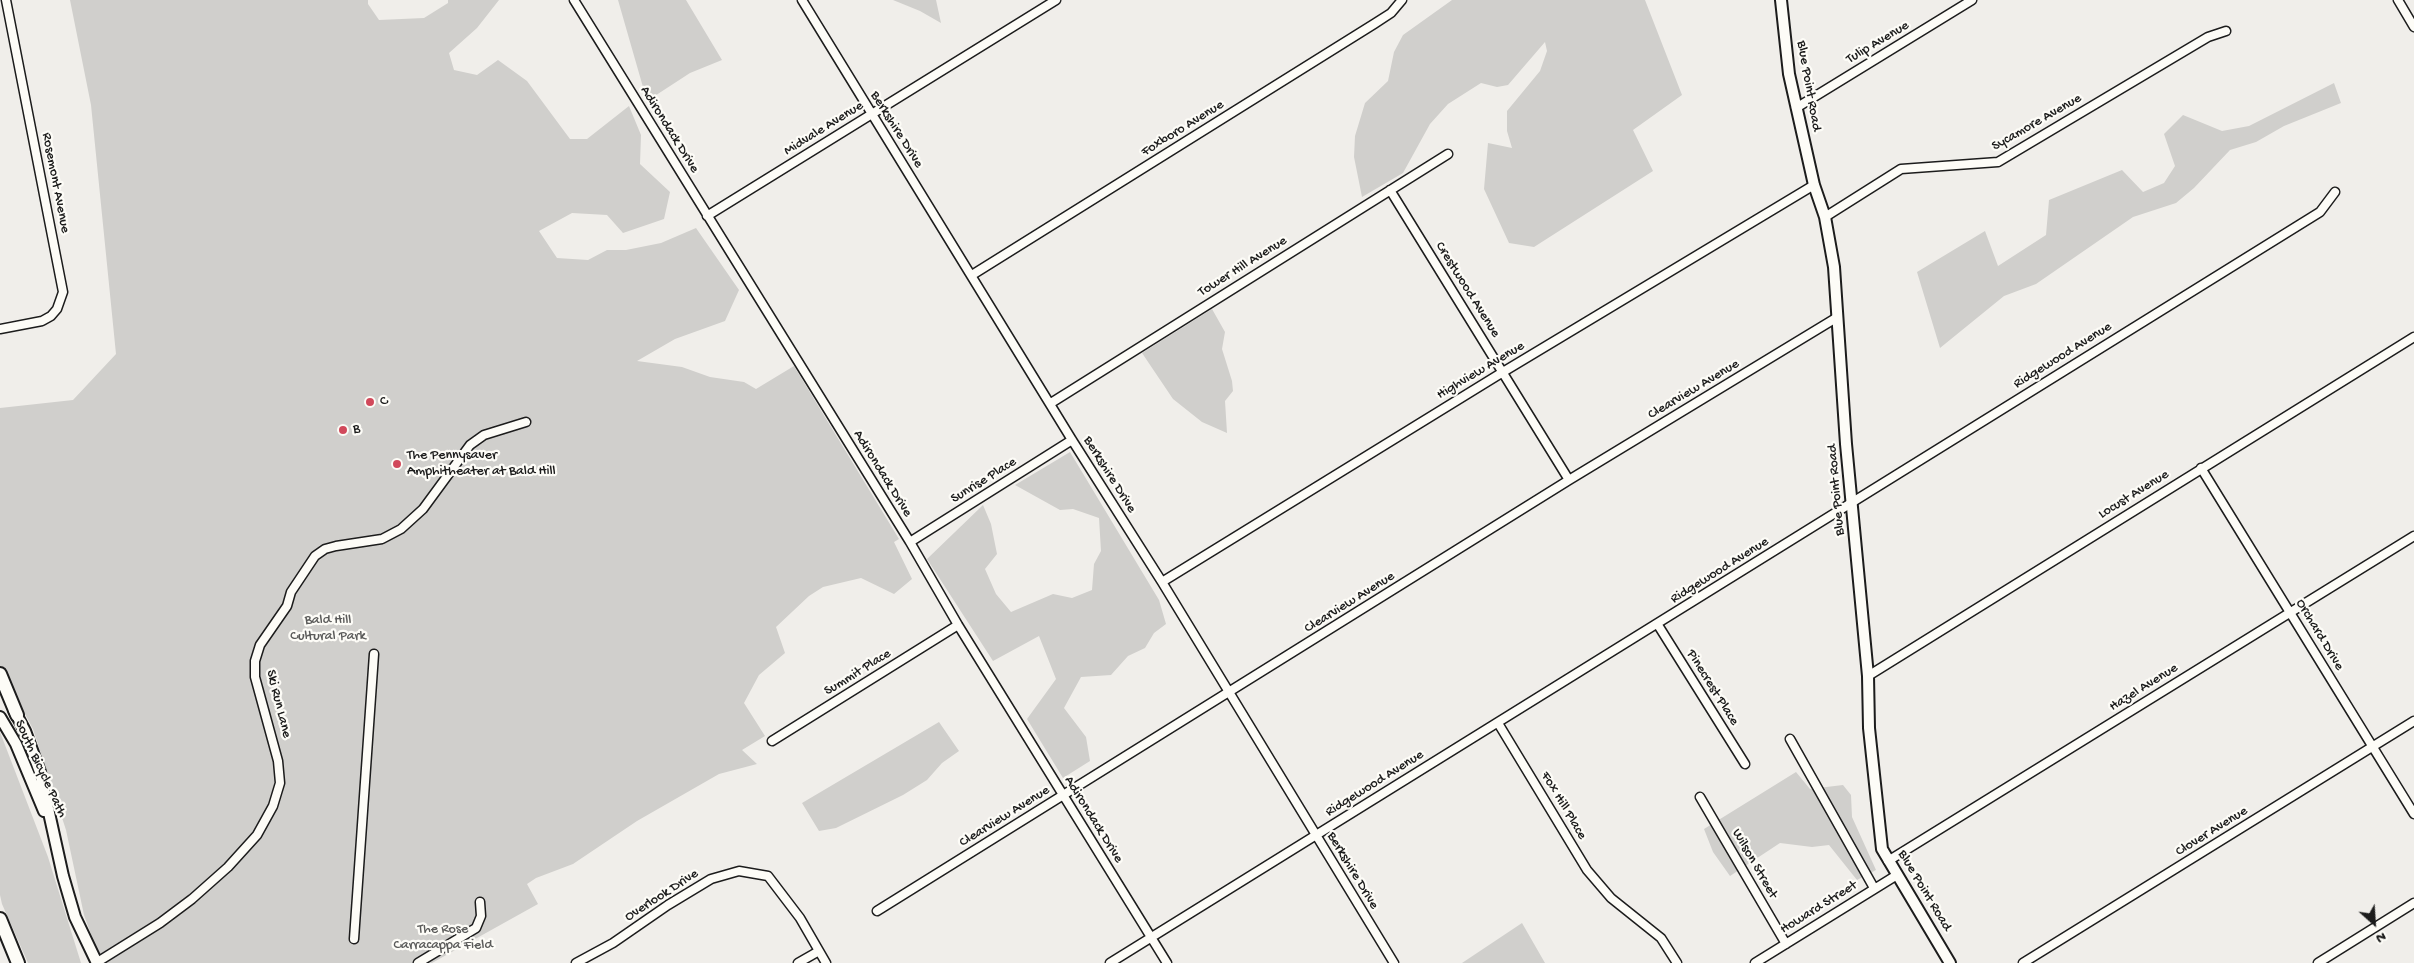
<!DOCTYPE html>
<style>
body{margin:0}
#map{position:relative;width:2414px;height:963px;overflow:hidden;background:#f0eeea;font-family:"Gochi Hand",sans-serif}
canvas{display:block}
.north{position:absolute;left:2349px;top:898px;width:50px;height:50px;-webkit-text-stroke:4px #fdfcf7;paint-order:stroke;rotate:154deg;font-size:14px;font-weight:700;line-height:20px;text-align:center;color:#1c1c1c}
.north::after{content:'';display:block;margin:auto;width:18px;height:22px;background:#1c1c1c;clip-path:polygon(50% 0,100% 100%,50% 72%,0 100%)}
</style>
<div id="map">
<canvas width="2414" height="963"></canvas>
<div class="north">N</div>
</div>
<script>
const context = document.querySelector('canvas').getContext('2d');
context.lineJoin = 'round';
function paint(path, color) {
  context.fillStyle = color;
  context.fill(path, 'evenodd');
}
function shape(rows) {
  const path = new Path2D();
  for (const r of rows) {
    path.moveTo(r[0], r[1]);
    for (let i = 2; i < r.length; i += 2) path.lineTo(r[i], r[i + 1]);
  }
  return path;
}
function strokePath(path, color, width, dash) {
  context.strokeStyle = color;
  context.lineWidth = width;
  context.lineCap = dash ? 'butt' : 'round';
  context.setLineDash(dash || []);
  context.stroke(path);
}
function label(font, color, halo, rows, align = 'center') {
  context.font = font + ' "Gochi Hand",sans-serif';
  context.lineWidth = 4.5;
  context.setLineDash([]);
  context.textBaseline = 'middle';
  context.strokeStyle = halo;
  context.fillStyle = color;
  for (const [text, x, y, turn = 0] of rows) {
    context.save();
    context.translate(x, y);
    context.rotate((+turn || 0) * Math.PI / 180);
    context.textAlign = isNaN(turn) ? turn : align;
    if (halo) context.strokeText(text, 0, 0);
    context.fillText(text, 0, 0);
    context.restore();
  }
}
const green = shape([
 [70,0,368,0,368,4,379,20,424,18,448,3,448,0,499,0,477,28,449,53,454,70,477,75,498,60,527,81,570,139,587,139,629,106,641,135,640,164,670,192,664,219,623,233,607,215,572,213,539,231,557,258,588,260,607,250,626,250,661,243,696,228,739,290,725,321,675,339,637,361,682,367,710,377,744,382,756,389,794,366,899,539,894,542,912,579,894,594,861,578,823,587,809,596,776,627,785,653,759,675,744,703,765,736,742,750,757,764,719,774,637,821,573,864,536,878,527,884,538,904,432,963,104,963,96,948,84,915,66,830,33,729,0,667,0,408,73,400,116,354,91,105],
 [618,0,686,0,722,60,690,73,647,101],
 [893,0,936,0,941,23,920,11],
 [1452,0,1645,0,1682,95,1633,130,1653,171,1534,247,1509,243,1484,189,1488,143,1512,148,1507,131,1507,111,1540,71,1547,51,1545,42,1508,85,1497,87,1481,83,1448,104,1430,124,1403,173,1362,197,1354,157,1355,136,1365,103,1388,81,1394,52,1403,35],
 [2334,83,2341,103,2284,126,2256,142,2230,150,2194,188,2176,203,2133,217,2036,284,2004,296,1940,348,1917,272,1985,231,1998,266,2046,235,2049,200,2122,170,2143,192,2164,183,2175,166,2164,134,2183,115,2222,131,2249,126],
 [1212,309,1225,332,1222,349,1232,381,1233,391,1225,401,1227,433,1202,422,1173,399,1142,353],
 [1070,452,1159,600,1166,624,1154,633,1145,648,1128,656,1111,675,1081,677,1064,708,1086,737,1090,761,1063,778,1027,719,1056,679,1039,636,993,661,927,559,983,505,991,524,997,554,985,569,996,594,1011,612,1053,594,1072,598,1092,590,1094,564,1101,551,1099,518,1073,509,1060,510,1015,485],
 [939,722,959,751,942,763,927,780,903,795,836,828,819,831,802,803],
 [0,732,48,857,81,963,28,963,2,904,0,895],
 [1796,772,1810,789,1843,785,1851,795,1852,817,1876,870,1857,880,1829,845,1812,847,1780,843,1730,876,1713,852,1704,829],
 [1522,923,1545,963,1462,963]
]);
const minor = shape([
 [574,0,910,542,958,625,1167,963],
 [802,0,1072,440,1162,582,1394,963],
 [2398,0,2414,27],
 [1796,108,1972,0],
 [1390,190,1569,480],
 [707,216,1056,0],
 [1825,217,1901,169,1998,162,2208,37,2226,31],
 [972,275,1374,24,1391,13,1402,0],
 [0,329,42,321,51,316,57,309,63,292,6,0],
 [1051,403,1448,154],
 [2201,468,2414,814],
 [910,542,1072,440],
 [1162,582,1503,372,1814,185],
 [1658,625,1745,764],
 [1868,676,2414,337],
 [1498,723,1587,870,1611,898,1661,938,1677,963],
 [1790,739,1874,888],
 [772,741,958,625],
 [1700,797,1786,944],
 [1888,861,2414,536],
 [877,911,1569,480,1836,318],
 [354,939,374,654],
 [96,963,160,923,192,899,228,867,257,835,273,806,280,783,278,761,255,677,255,661,260,645,287,606,291,592,315,556,325,549,336,546,382,539,401,529,423,509,470,445,484,435,526,422],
 [418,963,476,928,481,916,480,902],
 [576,963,613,943,668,905,711,879,739,871,768,876,800,918,826,963],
 [798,963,819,951],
 [1110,963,2320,212,2335,192],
 [1755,963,1897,875],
 [2023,963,2414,721],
 [2318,963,2414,903]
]);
const tertiary = shape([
 [1781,0,1789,74,1814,185,1825,217,1834,267,1846,444,1868,676,1869,728,1882,849,1950,963],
 [14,710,25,731,40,772,63,876,75,917,97,963],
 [0,717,16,744,44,811]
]);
const trunk = shape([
 [0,674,17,715],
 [0,919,18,963]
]);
const markers = [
 [370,402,5,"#d1495b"],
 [343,430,5,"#d1495b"],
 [397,464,5,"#d1495b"]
];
const streetNames = [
 ["Tulip Avenue",1878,43,-31],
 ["Blue Point Road",1808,86,80],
 ["Sycamore Avenue",2037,123,-30],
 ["Midvale Avenue",824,129,-32],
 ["Foxboro Avenue",1183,129,-32],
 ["Adirondack Drive",669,130,58],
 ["Berkshire Drive",896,130,58],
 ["Rosemont Avenue",55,183,79],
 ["Tower Hill Avenue",1243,267,-32],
 ["Crestwood Avenue",1467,290,58],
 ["Ridgewood Avenue",2063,356,-32],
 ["Highview Avenue",1481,371,-31],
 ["Clearview Avenue",1694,390,-31],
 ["Adirondack Drive",882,474,58],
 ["Berkshire Drive",1109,475,58],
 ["Sunrise Place",984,481,-32],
 ["Blue Point Road",1837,490,-95],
 ["Locust Avenue",2134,495,-32],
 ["Ridgewood Avenue",1720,571,-32],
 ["Clearview Avenue",1350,603,-32],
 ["Orchard Drive",2319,635,59],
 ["Summit Place",858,673,-32],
 ["Pinecrest Place",1712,688,58],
 ["Hazel Avenue",2144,688,-32],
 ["Ski Run Lane",278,704,76],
 ["South Bicycle Path",40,769,65],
 ["Ridgewood Avenue",1375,784,-32],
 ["Fox Hill Place",1563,806,59],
 ["Clearview Avenue",1005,817,-32],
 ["Adirondack Drive",1093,820,58],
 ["Clover Avenue",2212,832,-32],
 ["Wilson Street",1754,864,60],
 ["Berkshire Drive",1352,871,59],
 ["Blue Point Road",1924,891,59],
 ["Overlook Drive",662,896,-33],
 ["Howard Street",1819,908,-32]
];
const poiNames = [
 ["C",380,402],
 ["B",353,430],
 ["The Pennysaver",407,456],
 ["Amphitheater at Bald Hill",407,472]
];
const parkNames = [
 ["Bald Hill",328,621],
 ["Cultural Park",328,637],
 ["The Rose",443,930],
 ["Carracappa Field",443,946]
];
paint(green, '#d0cfcc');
strokePath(minor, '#1c1c1c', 11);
strokePath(tertiary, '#1c1c1c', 14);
strokePath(trunk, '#1c1c1c', 16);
strokePath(minor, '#fdfcf7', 8);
strokePath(tertiary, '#fdfcf7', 10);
strokePath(trunk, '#fdfcf7', 12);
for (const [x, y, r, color] of markers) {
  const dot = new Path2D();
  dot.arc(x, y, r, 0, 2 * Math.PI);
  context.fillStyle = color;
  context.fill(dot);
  strokePath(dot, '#fdfcf7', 2);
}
label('14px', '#1c1c1c', '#fdfcf7', streetNames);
label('14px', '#1c1c1c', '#fdfcf7', poiNames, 'left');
label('14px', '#5b5b5a', '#fdfcf7', parkNames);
</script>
